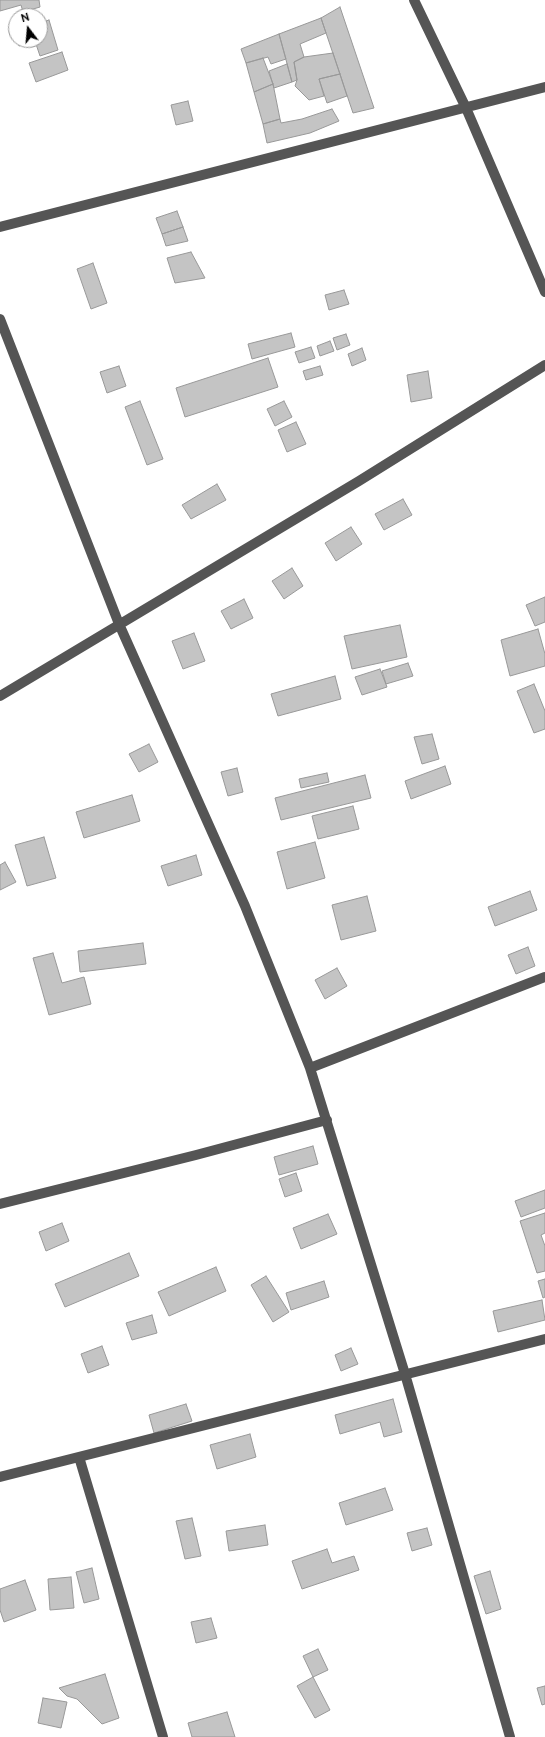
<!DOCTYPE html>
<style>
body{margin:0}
#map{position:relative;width:545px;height:1737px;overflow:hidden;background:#fff;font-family:Ubuntu,sans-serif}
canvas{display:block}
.north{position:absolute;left:8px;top:8px;width:40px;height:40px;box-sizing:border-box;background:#fff;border:1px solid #999;border-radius:50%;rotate:344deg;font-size:11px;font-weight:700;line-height:16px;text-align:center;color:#000}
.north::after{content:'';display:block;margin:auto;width:14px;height:18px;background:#000;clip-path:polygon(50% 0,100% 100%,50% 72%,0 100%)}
</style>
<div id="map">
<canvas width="545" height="1737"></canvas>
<div class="north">N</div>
</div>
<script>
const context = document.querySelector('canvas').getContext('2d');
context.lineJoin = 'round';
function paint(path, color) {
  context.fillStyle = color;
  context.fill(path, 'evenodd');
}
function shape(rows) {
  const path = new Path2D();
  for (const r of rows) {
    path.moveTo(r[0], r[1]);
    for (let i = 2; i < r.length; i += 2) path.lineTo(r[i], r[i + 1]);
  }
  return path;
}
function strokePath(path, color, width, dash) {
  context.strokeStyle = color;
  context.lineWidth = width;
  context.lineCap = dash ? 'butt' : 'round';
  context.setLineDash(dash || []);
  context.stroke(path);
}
const building = shape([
 [0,0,39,0,40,7,23,12,21,5,0,11,0,0],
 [340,7,374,108,353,113,321,18,340,7],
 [321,18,326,33,300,44,304,57,294,62,297,80,292,82,279,34,321,18],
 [49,20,58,50,40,56,35,41,19,46,17,40,40,40,40,23,49,20],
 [279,34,286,59,271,64,268,57,246,63,241,49,279,34],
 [62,52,68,70,36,82,29,63,62,52],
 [333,53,340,74,319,79,324,96,309,100,295,86,297,80,294,62,304,57,333,53],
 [263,58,273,84,254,92,246,63,263,58],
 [287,64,292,82,274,88,269,71,287,64],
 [340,74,347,96,327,103,319,79,340,74],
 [273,84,280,119,263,124,254,92,273,84],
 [188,101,193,121,176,125,171,105,188,101],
 [332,109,339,121,310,133,267,143,263,124,280,119,281,123,302,119,332,109],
 [177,211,183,227,162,234,156,218,177,211],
 [183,227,188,241,166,246,162,234,183,227],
 [191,252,205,278,175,283,167,258,191,252],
 [93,263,107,303,91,309,77,269,93,263],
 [344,290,349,304,329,310,325,295,344,290],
 [291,333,295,347,252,359,248,344,291,333],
 [346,334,350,345,337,350,333,338,346,334],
 [330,341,334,351,320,356,317,346,330,341],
 [311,347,315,358,299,363,295,352,311,347],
 [362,348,366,360,352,366,348,354,362,348],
 [268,358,278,387,185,417,176,388,268,358],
 [119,366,126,386,107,393,100,372,119,366],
 [320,366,323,375,306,380,303,371,320,366],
 [428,371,432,398,411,402,407,375,428,371],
 [140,401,163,459,147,465,125,407,140,401],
 [284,401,292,417,275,426,267,409,284,401],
 [296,422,306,444,287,452,278,430,296,422],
 [217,484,226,500,191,519,182,505,217,484],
 [403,499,412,515,384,530,375,514,403,499],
 [351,527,362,544,336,561,325,543,351,527],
 [292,568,303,586,284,599,272,581,292,568],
 [545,597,545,622,535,626,526,605,545,597],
 [244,599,253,618,231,629,221,611,244,599],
 [400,625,407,657,352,669,344,636,400,625],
 [538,629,545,654,545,666,510,676,501,640,538,629],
 [194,633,205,661,183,669,172,641,194,633],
 [408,663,413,676,386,684,382,671,408,663],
 [380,669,387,687,362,695,355,677,380,669],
 [335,676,341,699,278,716,271,694,335,676],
 [534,684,545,711,545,729,534,733,517,691,534,684],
 [432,734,439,759,422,764,414,737,432,734],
 [149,744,158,762,139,772,129,754,149,744],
 [445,766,451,784,411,799,405,781,445,766],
 [237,768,243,792,228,796,221,772,237,768],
 [327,773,329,782,301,788,299,779,327,773],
 [365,775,371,798,281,820,275,798,365,775],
 [132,795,140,821,84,838,76,812,132,795],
 [353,806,359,829,318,839,312,816,353,806],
 [44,837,56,878,27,886,15,845,44,837],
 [315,842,325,878,287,889,277,852,315,842],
 [196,855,202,875,168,886,161,866,196,855],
 [5,862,16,882,0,890,0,865,5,862],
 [530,891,537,910,495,926,488,907,530,891],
 [367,896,376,931,341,940,332,905,367,896],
 [143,943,146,964,80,972,78,951,143,943],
 [528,947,535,966,516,974,508,955,528,947],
 [53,953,62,983,84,977,91,1004,49,1015,33,958,53,953],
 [337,968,347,986,325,999,315,980,337,968],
 [313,1146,318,1164,279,1175,274,1157,313,1146],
 [296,1173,302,1191,285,1197,279,1179,296,1173],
 [545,1190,545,1208,521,1217,515,1201,545,1190],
 [545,1213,545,1233,541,1235,545,1246,545,1271,537,1273,520,1221,545,1213],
 [328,1214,337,1234,301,1249,293,1228,328,1214],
 [62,1223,69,1241,46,1251,39,1232,62,1223],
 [129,1253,139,1276,65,1307,55,1284,129,1253],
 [216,1267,226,1291,169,1316,158,1292,216,1267],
 [266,1276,289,1312,273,1322,251,1285,266,1276],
 [545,1279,545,1297,543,1298,538,1281,545,1279],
 [324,1281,329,1297,291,1310,286,1293,324,1281],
 [542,1300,545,1320,498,1332,493,1311,542,1300],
 [152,1315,157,1333,132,1340,126,1323,152,1315],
 [102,1346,109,1365,88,1373,81,1354,102,1346],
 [351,1348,358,1364,341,1371,335,1355,351,1348],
 [393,1399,402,1432,384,1437,380,1422,340,1434,335,1415,393,1399],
 [186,1404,192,1421,154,1433,149,1415,186,1404],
 [250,1434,256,1457,217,1469,210,1445,250,1434],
 [385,1488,393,1510,346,1525,339,1503,385,1488],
 [192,1518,201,1556,185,1559,176,1521,192,1518],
 [265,1525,268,1545,229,1551,226,1531,265,1525],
 [427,1528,432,1545,412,1551,407,1533,427,1528],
 [327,1549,332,1563,354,1556,359,1570,302,1589,292,1561,327,1549],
 [92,1568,99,1599,84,1603,76,1572,92,1568],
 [490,1571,501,1609,486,1614,474,1576,490,1571],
 [71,1577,74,1608,50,1610,48,1579,71,1577],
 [25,1580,36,1610,4,1622,0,1610,0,1589,25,1580],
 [211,1618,217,1638,196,1643,191,1622,211,1618],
 [318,1649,328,1670,313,1677,303,1656,318,1649],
 [105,1674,119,1718,102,1724,77,1699,67,1696,59,1688,105,1674],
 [313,1677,330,1710,315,1718,297,1686,313,1677],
 [545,1686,545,1704,542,1705,537,1688,545,1686],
 [43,1698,67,1702,61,1728,38,1723,43,1698],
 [227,1712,235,1737,192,1737,188,1723,227,1712]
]);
const minor = shape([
 [414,0,466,108,545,292],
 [0,227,545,87],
 [0,319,119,624,245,906,310,1068,405,1374,510,1737],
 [0,696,359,481,545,365],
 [310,1068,545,977],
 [0,1204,196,1155,327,1120],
 [79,1457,163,1737],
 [0,1477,545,1339]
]);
paint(building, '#c4c4c4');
strokePath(building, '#999', 1);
strokePath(minor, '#555', 10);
</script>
